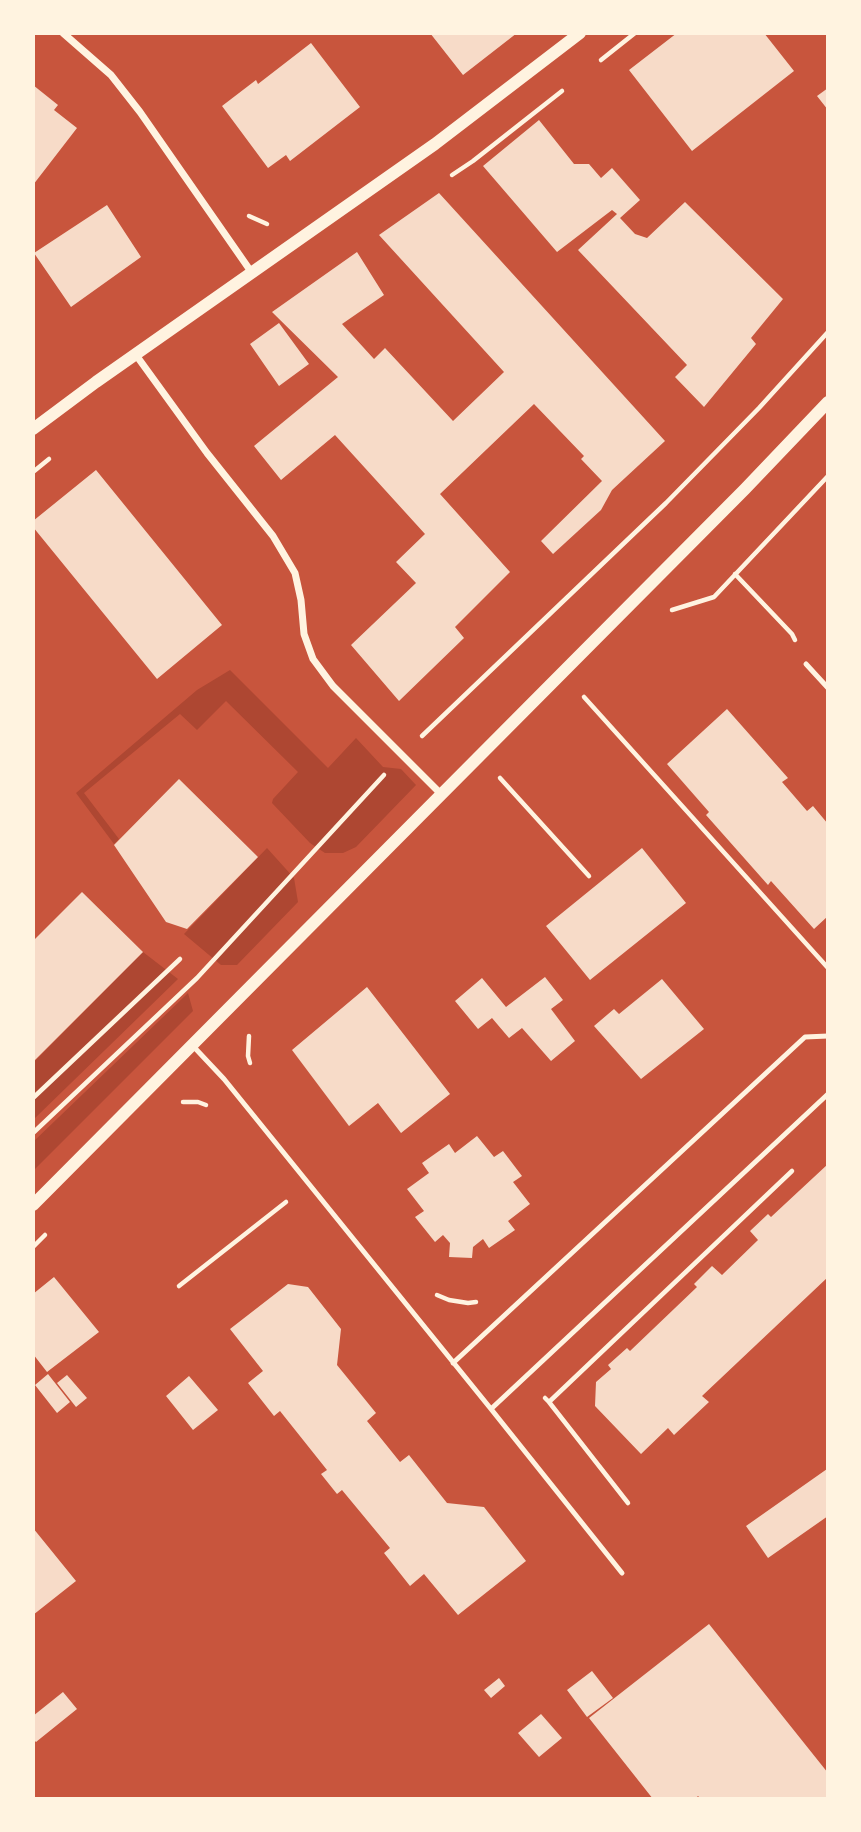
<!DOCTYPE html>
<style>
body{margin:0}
#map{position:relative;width:861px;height:1832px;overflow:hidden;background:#c8553d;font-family:"Space Grotesk",sans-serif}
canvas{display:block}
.frame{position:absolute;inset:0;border:35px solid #fff3e0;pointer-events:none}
</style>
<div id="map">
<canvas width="861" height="1832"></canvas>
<div class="frame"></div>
</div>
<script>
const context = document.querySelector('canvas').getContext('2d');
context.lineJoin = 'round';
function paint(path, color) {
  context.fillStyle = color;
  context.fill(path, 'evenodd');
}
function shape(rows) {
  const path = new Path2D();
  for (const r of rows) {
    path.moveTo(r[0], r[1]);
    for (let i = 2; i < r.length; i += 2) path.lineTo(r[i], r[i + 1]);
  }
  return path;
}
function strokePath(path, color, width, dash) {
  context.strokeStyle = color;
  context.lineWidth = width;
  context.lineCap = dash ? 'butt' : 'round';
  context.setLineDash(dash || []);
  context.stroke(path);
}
const green = shape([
 [230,670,328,768,356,738,383,767,401,769,416,785,356,847,343,853,325,853,310,843,272,803,273,799,298,772,226,701,197,730,180,714,84,793,119,839,114,844,76,793,197,690],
 [267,848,294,878,298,902,237,965,221,965,184,934],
 [143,952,178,979,33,1120,33,1063],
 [188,993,193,1011,33,1171,33,1142]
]);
const building = shape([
 [430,33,517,33,463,75],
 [677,33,764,33,794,71,692,151,629,70],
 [311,43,360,107,290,161,286,155,268,168,222,106,256,80,258,84],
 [33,85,58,105,54,110,77,128,33,185],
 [828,88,828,110,817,96],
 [539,120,574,164,589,164,601,178,612,168,640,200,620,218,635,234,647,238,685,202,783,299,751,338,756,344,704,407,675,377,687,365,578,250,617,214,612,210,557,252,483,166],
 [439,193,665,441,612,490,601,510,553,554,541,541,602,481,581,459,584,456,534,404,440,494,510,572,455,627,464,638,399,701,351,645,416,583,396,562,425,534,335,435,281,480,254,446,338,377,272,312,357,252,384,295,342,324,374,359,385,348,453,421,504,372,379,235],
 [107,205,141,257,71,307,34,253],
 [279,323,309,364,279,386,250,344],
 [96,470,222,625,157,679,33,527,33,521],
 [727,709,788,778,782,782,807,811,813,806,828,824,828,916,814,929,771,881,768,885,706,815,709,812,667,764],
 [179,779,258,857,187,929,166,922,114,845],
 [642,848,686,903,590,980,546,926],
 [82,892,143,952,33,1062,33,941],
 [545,977,563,1000,551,1009,575,1041,551,1061,522,1028,509,1038,492,1018,478,1029,455,1001,482,978,506,1007],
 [662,979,704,1029,641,1079,594,1026,614,1009,619,1014],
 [367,987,450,1094,401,1133,378,1103,349,1126,292,1050],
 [477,1136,494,1157,503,1151,522,1176,513,1182,530,1204,508,1221,515,1230,489,1248,483,1239,473,1247,472,1258,449,1257,450,1243,443,1235,435,1242,415,1217,424,1211,407,1189,429,1173,422,1163,449,1144,455,1153],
 [828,1164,828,1277,702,1396,709,1402,674,1435,668,1428,641,1454,595,1406,596,1382,611,1369,608,1365,627,1348,630,1351,697,1287,694,1284,712,1266,722,1275,758,1240,750,1231,768,1214,771,1217],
 [54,1277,99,1332,47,1372,33,1354,33,1294],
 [288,1284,308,1287,341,1329,337,1365,376,1413,367,1421,400,1462,409,1455,447,1503,484,1507,526,1561,458,1615,424,1574,410,1586,384,1553,390,1548,342,1490,337,1494,321,1474,327,1470,280,1411,274,1416,248,1383,263,1371,230,1329],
 [48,1374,70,1402,57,1413,35,1385],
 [67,1375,87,1398,76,1407,57,1383],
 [189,1376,218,1410,193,1430,166,1396],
 [827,1469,828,1516,768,1558,746,1526],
 [33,1528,76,1581,33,1615],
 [709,1624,828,1773,828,1799,701,1799,698,1796,695,1799,653,1799,589,1718],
 [592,1671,613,1698,587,1717,567,1690],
 [499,1678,505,1686,491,1698,484,1690],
 [63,1692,77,1709,36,1742,33,1739,33,1716],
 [541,1714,562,1738,539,1757,518,1733]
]);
const path = shape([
 [601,60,635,33],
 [452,175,473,161,562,91],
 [249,216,267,224],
 [33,472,49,459],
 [735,574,792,634,795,640],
 [672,610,714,597,828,476],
 [584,697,828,968],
 [422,736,666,503,759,408,828,332],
 [500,778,589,876],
 [249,1036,248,1056,250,1063],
 [33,1098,180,959],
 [183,1102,198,1102,206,1105],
 [33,1133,197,978,384,775],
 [33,1247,45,1235],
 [179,1286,286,1202],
 [437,1295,449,1300,468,1303,476,1302],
 [545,1398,549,1402,792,1171],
 [549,1402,628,1503]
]);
const service = shape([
 [806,664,828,688],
 [193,1046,224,1079,491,1409,828,1094],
 [453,1363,805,1037,828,1036],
 [491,1409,622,1573]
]);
const minor = shape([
 [63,33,111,75,140,112,252,273],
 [136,355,207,453,273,536,295,573,301,600,304,634,313,659,333,686,442,795]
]);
const tertiary = shape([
 [33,429,96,382,435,144,580,33],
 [33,1205,745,489,828,402]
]);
paint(green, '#ae4732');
paint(building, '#f7dbc8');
strokePath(path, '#fff3e0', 4.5);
strokePath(service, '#fff3e0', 5);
strokePath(minor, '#fff3e0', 7);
strokePath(tertiary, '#fff3e0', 12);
</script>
